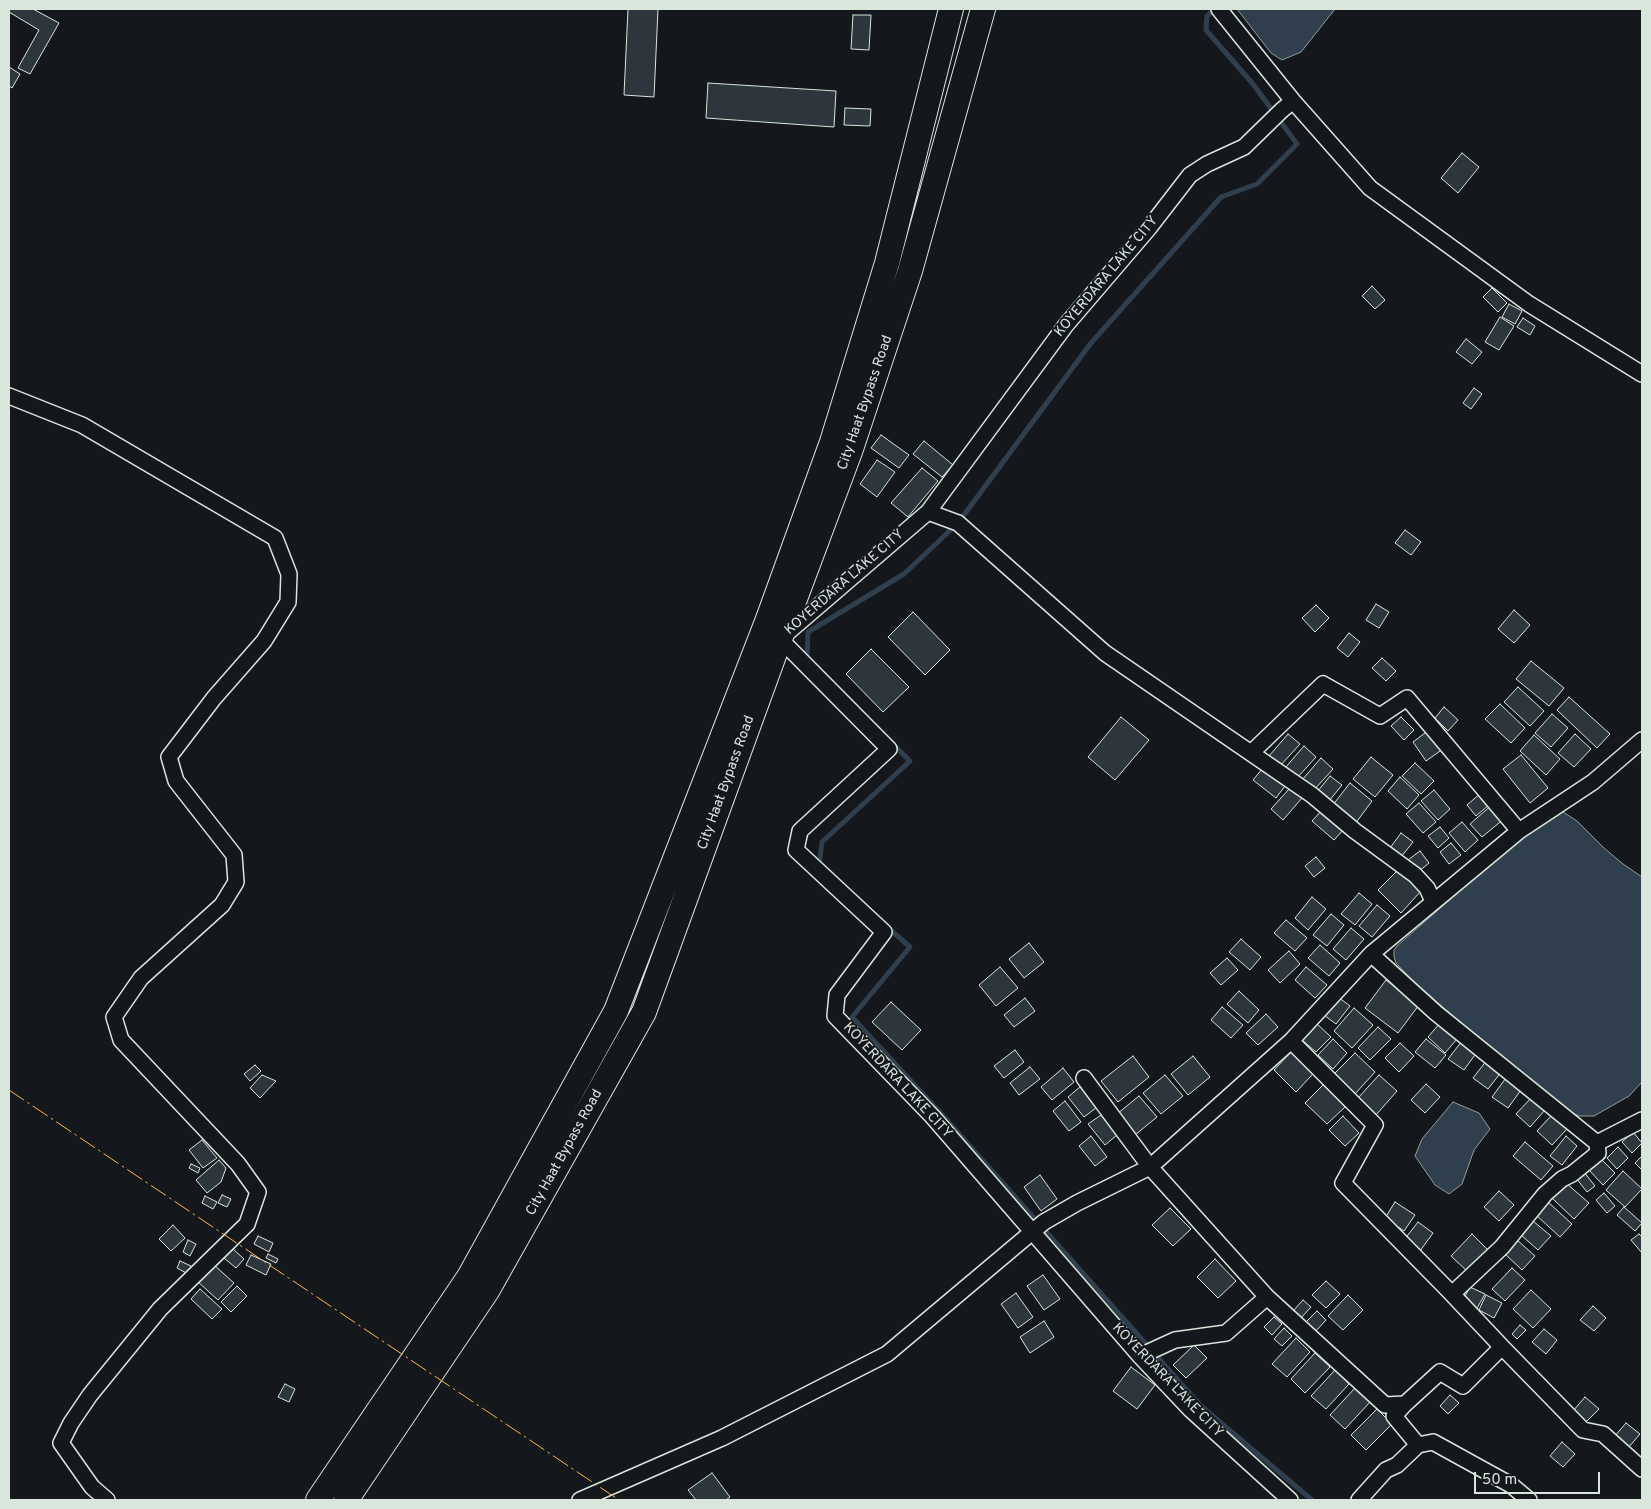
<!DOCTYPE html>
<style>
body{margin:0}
#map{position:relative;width:1651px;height:1509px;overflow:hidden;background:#14181c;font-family:Overpass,sans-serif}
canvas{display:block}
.frame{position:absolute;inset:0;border:10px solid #d8e6dc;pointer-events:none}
.scale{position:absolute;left:1474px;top:1472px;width:126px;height:22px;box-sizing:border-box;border:2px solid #d8e6dc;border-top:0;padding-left:6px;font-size:15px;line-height:18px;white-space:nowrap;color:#d8e6dc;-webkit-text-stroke:4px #14181c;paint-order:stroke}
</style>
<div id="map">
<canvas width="1651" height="1509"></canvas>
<div class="frame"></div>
<div class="scale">50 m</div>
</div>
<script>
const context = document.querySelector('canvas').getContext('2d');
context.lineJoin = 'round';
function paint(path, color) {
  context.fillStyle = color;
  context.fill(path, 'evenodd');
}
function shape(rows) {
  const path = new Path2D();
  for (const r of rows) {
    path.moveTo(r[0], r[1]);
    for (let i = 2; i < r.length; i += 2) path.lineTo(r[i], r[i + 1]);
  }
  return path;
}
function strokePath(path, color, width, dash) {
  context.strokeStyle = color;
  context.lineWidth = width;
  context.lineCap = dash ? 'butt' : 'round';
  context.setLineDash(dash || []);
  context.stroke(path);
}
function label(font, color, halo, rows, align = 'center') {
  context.font = font + ' Overpass,sans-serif';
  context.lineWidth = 4;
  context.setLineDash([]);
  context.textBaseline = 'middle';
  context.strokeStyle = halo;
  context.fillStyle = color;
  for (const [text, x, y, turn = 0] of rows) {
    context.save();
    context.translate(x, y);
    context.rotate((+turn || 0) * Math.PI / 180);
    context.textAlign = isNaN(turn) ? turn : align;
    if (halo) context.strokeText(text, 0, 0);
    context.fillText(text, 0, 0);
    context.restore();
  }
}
const water = shape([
 [1237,9,1335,9,1301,52,1282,60,1271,53,1237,9],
 [1563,812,1577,821,1604,848,1623,864,1642,877,1642,1082,1629,1096,1594,1116,1579,1116,1571,1112,1504,1060,1414,982,1396,963,1394,957,1394,950,1397,946,1535,825,1549,815,1563,812],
 [1453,1102,1479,1113,1490,1129,1474,1150,1462,1184,1449,1194,1435,1185,1415,1156,1422,1139,1453,1102]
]);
const stream = shape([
 [807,661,808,632,904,574,958,523,1091,343,1221,197,1257,184,1297,144,1253,84,1206,30,1207,16,1214,9],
 [819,866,822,842,910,761,892,743],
 [886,926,910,947,852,1017,945,1118,1201,1406,1312,1500]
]);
const building = shape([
 [9,9,33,9,59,23,30,74,18,68,39,30,9,12,9,9],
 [628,9,658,9,654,97,624,95,628,9],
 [853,15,871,15,869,50,851,49,853,15],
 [9,67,20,74,12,88,9,86,9,67],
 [708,83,836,91,834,127,706,118,708,83],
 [845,108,871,109,870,126,844,125,845,108],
 [1462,153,1479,167,1458,193,1441,178,1462,153],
 [1372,286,1385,300,1375,309,1362,296,1372,286],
 [1492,288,1507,303,1498,312,1483,297,1492,288],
 [1509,304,1522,311,1515,324,1502,317,1509,304],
 [1500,317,1514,326,1499,350,1485,342,1500,317],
 [1523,318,1535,326,1530,335,1517,327,1523,318],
 [1466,339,1482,352,1472,364,1456,352,1466,339],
 [1474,388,1482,394,1471,409,1463,403,1474,388],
 [881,435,909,455,899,468,871,448,881,435],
 [924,441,953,465,942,477,913,454,924,441],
 [877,460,895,472,877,497,860,484,877,460],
 [922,468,938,481,908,517,891,503,922,468],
 [1405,530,1421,542,1411,555,1395,543,1405,530],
 [1376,604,1389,612,1379,628,1366,620,1376,604],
 [1316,605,1329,618,1315,632,1302,618,1316,605],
 [1514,610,1530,625,1514,643,1498,629,1514,610],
 [913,612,950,650,925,675,888,637,913,612],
 [1349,633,1360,642,1348,657,1337,648,1349,633],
 [871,649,909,687,883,712,846,674,871,649],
 [1382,658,1396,671,1386,681,1372,668,1382,658],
 [1531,661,1564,688,1549,706,1516,679,1531,661],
 [1518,687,1544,711,1530,726,1504,702,1518,687],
 [1569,697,1610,734,1597,748,1557,710,1569,697],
 [1500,704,1525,728,1511,743,1485,719,1500,704],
 [1444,707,1458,720,1448,731,1435,718,1444,707],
 [1552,714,1568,728,1551,747,1535,733,1552,714],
 [1121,717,1149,740,1115,780,1088,757,1121,717],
 [1401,717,1414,730,1404,740,1391,726,1401,717],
 [1429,730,1443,749,1426,761,1413,742,1429,730],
 [1288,734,1300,744,1280,766,1269,756,1288,734],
 [1575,734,1591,749,1574,767,1558,753,1575,734],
 [1534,735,1560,759,1546,775,1520,751,1534,735],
 [1304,746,1316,757,1297,778,1285,768,1304,746],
 [1521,755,1548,788,1530,803,1503,769,1521,755],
 [1371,757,1393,775,1375,797,1353,779,1371,757],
 [1321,758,1333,769,1314,790,1302,780,1321,758],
 [1415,763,1434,781,1421,794,1402,776,1415,763],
 [1263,768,1285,786,1276,798,1253,780,1263,768],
 [1330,776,1342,785,1329,801,1318,791,1330,776],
 [1400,777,1419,795,1407,809,1388,791,1400,777],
 [1350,783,1372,801,1355,824,1332,806,1350,783],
 [1290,788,1302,798,1283,820,1271,809,1290,788],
 [1434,790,1450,809,1438,820,1421,801,1434,790],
 [1481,793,1490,804,1476,816,1467,805,1481,793],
 [1419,803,1436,822,1423,833,1406,814,1419,803],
 [1493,804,1505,818,1482,837,1470,824,1493,804],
 [1323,809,1344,829,1334,840,1312,821,1323,809],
 [1462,822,1478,840,1465,852,1449,833,1462,822],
 [1440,827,1449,838,1438,848,1428,836,1440,827],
 [1401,833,1413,842,1401,857,1390,848,1401,833],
 [1451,843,1461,855,1449,864,1440,852,1451,843],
 [1420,851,1429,863,1418,872,1408,860,1420,851],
 [1316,857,1325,868,1314,877,1305,866,1316,857],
 [1399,869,1421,891,1401,913,1378,890,1399,869],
 [1359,893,1372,904,1355,925,1341,914,1359,893],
 [1312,897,1326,909,1308,930,1295,918,1312,897],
 [1377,905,1390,916,1372,937,1359,926,1377,905],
 [1331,914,1344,925,1327,946,1313,935,1331,914],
 [1286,920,1307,938,1295,951,1274,933,1286,920],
 [1351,928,1364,939,1346,960,1333,949,1351,928],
 [1241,939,1261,957,1250,970,1229,952,1241,939],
 [1029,943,1044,962,1024,978,1009,959,1029,943],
 [1320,945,1340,963,1329,976,1308,958,1320,945],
 [1289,951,1300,964,1280,983,1268,970,1289,951],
 [1227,958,1238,970,1221,985,1210,973,1227,958],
 [1000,967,1018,988,996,1006,979,985,1000,967],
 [1306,967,1327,985,1315,998,1295,980,1306,967],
 [1386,980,1419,1005,1398,1033,1365,1008,1386,980],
 [1239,991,1259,1010,1248,1023,1227,1004,1239,991],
 [1338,997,1350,1006,1336,1024,1324,1015,1338,997],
 [1025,998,1035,1011,1014,1027,1004,1015,1025,998],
 [891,1002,921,1030,902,1050,872,1022,891,1002],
 [1222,1007,1243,1025,1231,1038,1211,1020,1222,1007],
 [1354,1008,1373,1025,1352,1048,1334,1031,1354,1008],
 [1266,1014,1278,1027,1258,1045,1246,1033,1266,1014],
 [1316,1023,1331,1037,1316,1052,1301,1039,1316,1023],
 [1440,1023,1457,1039,1445,1053,1428,1037,1440,1023],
 [1378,1027,1391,1039,1370,1060,1358,1048,1378,1027],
 [1333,1039,1347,1053,1333,1069,1318,1055,1333,1039],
 [1426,1039,1446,1055,1435,1068,1415,1052,1426,1039],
 [1462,1041,1477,1052,1464,1070,1448,1059,1462,1041],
 [1400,1043,1414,1056,1399,1072,1385,1058,1400,1043],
 [1015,1050,1024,1062,1004,1078,994,1066,1015,1050],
 [1291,1052,1313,1074,1296,1092,1274,1070,1291,1052],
 [1355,1053,1375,1072,1354,1095,1333,1075,1355,1053],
 [1133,1056,1149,1077,1118,1102,1101,1081,1133,1056],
 [1193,1056,1210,1077,1188,1095,1171,1074,1193,1056],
 [1487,1060,1502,1071,1488,1089,1473,1078,1487,1060],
 [255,1065,261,1071,250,1081,244,1074,255,1065],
 [1030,1067,1040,1079,1019,1095,1010,1083,1030,1067],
 [1063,1068,1074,1082,1052,1100,1041,1087,1063,1068],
 [262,1075,276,1081,260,1098,250,1088,262,1075],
 [1165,1075,1183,1096,1161,1114,1143,1093,1165,1075],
 [1379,1075,1397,1091,1376,1115,1358,1098,1379,1075],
 [1506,1078,1521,1090,1508,1108,1492,1097,1506,1078],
 [1426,1084,1440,1097,1425,1113,1411,1100,1426,1084],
 [1323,1085,1345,1107,1327,1124,1305,1103,1323,1085],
 [1080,1087,1096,1108,1084,1117,1068,1097,1080,1087],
 [1139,1096,1157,1117,1135,1135,1117,1114,1139,1096],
 [1532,1097,1545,1110,1530,1127,1516,1114,1532,1097],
 [1065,1101,1081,1122,1069,1131,1053,1111,1065,1101],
 [1101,1115,1117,1135,1105,1145,1088,1124,1101,1115],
 [1552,1115,1567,1129,1552,1145,1537,1131,1552,1115],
 [1343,1116,1359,1133,1345,1146,1329,1130,1343,1116],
 [1633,1132,1642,1143,1632,1153,1622,1142,1633,1132],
 [1091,1136,1107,1157,1095,1166,1079,1146,1091,1136],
 [1566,1136,1577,1146,1562,1165,1550,1156,1566,1136],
 [202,1140,217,1158,203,1168,189,1150,202,1140],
 [1525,1142,1553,1166,1541,1180,1513,1156,1525,1142],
 [1618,1147,1628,1158,1617,1169,1607,1158,1618,1147],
 [1642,1156,1642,1170,1635,1163,1642,1156],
 [1600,1158,1615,1173,1603,1185,1589,1170,1600,1158],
 [219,1160,226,1168,221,1182,207,1193,196,1180,219,1160],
 [191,1164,200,1168,198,1173,189,1168,191,1164],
 [1623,1171,1642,1189,1625,1207,1606,1190,1623,1171],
 [1584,1172,1595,1186,1587,1192,1576,1178,1584,1172],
 [1040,1175,1057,1199,1041,1211,1024,1187,1040,1175],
 [1566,1183,1589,1203,1574,1219,1552,1198,1566,1183],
 [1499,1191,1514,1205,1499,1221,1484,1207,1499,1191],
 [1604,1193,1615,1206,1607,1213,1596,1200,1604,1193],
 [222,1195,231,1199,227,1207,218,1203,222,1195],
 [205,1196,217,1202,213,1209,202,1203,205,1196],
 [1395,1202,1415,1215,1404,1231,1385,1218,1395,1202],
 [1548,1202,1572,1224,1560,1237,1536,1215,1548,1202],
 [1624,1207,1642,1223,1635,1231,1617,1215,1624,1207],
 [1170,1208,1191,1229,1173,1246,1152,1225,1170,1208],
 [1533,1221,1551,1236,1538,1250,1521,1235,1533,1221],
 [1418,1222,1433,1233,1420,1251,1404,1240,1418,1222],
 [173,1225,185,1238,171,1251,159,1239,173,1225],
 [1472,1234,1488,1250,1468,1272,1451,1256,1472,1234],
 [1639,1234,1642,1237,1642,1253,1631,1240,1639,1234],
 [258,1236,273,1243,269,1252,254,1244,258,1236],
 [188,1240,196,1244,190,1256,183,1252,188,1240],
 [1517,1240,1535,1256,1522,1270,1505,1254,1517,1240],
 [232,1248,244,1259,236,1268,224,1258,232,1248],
 [268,1254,278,1259,276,1263,266,1258,268,1254],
 [251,1255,271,1264,266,1275,246,1265,251,1255],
 [1215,1259,1236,1281,1218,1298,1197,1277,1215,1259],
 [180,1261,191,1266,188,1274,177,1268,180,1261],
 [213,1264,234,1283,218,1300,197,1281,213,1264],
 [1512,1268,1525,1280,1505,1301,1492,1289,1512,1268],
 [1043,1275,1060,1299,1044,1310,1027,1286,1043,1275],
 [1326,1281,1340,1294,1326,1308,1312,1295,1326,1281],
 [237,1286,247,1296,231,1312,221,1302,237,1286],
 [1470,1287,1485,1294,1476,1310,1461,1303,1470,1287],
 [200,1289,222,1309,212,1319,191,1299,200,1289],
 [1531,1290,1551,1309,1533,1328,1513,1309,1531,1290],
 [1016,1293,1033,1317,1018,1328,1001,1304,1016,1293],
 [1348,1295,1363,1310,1343,1330,1328,1316,1348,1295],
 [1486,1295,1502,1303,1494,1318,1479,1310,1486,1295],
 [1303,1300,1311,1307,1301,1318,1293,1311,1303,1300],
 [1593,1306,1606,1318,1594,1331,1580,1320,1593,1306],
 [1317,1311,1326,1320,1315,1332,1305,1323,1317,1311],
 [1274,1317,1282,1324,1272,1335,1264,1327,1274,1317],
 [1044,1321,1054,1337,1030,1353,1020,1337,1044,1321],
 [1520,1325,1526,1330,1517,1339,1512,1334,1520,1325],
 [1284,1328,1292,1336,1282,1346,1274,1339,1284,1328],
 [1544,1329,1557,1340,1546,1354,1532,1342,1544,1329],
 [1296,1338,1310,1352,1287,1377,1272,1364,1296,1338],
 [1194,1345,1207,1358,1186,1378,1173,1365,1194,1345],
 [1315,1353,1330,1367,1305,1393,1291,1379,1315,1353],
 [1131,1367,1155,1385,1137,1409,1113,1391,1131,1367],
 [1335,1370,1349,1384,1326,1409,1311,1396,1335,1370],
 [285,1384,295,1389,289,1402,278,1397,285,1384],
 [1355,1388,1370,1402,1345,1429,1330,1415,1355,1388],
 [1450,1395,1459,1403,1448,1414,1440,1406,1450,1395],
 [1585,1397,1599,1409,1586,1422,1573,1411,1585,1397],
 [1377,1409,1392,1424,1366,1450,1351,1435,1377,1409],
 [1626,1423,1640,1434,1628,1448,1614,1437,1626,1423],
 [1562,1442,1575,1454,1563,1467,1550,1456,1562,1442],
 [712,1473,730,1497,726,1500,696,1500,688,1490,712,1473]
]);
const minor = shape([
 [1219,9,1293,101,1370,188,1529,304,1642,374],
 [9,396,82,425,275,538,289,574,288,602,264,641,214,698,169,757,176,781,234,855,236,882,222,905,141,978,114,1017,121,1040,238,1164,258,1192,247,1224,160,1309,90,1395,71,1423,61,1443,92,1487,107,1500],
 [928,512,958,523,1105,653,1312,795,1355,831,1415,875,1427,888,1433,901],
 [1251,753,1323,684,1380,716,1407,698,1519,831],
 [1371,954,1436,1013,1597,1143,1642,1120],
 [1291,1041,1375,1125,1343,1183,1452,1294,1502,1247,1545,1194,1562,1179,1572,1174,1598,1153,1597,1143],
 [1084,1078,1150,1167,1267,1297,1385,1405,1405,1404,1440,1372,1463,1386,1502,1347,1583,1430,1603,1434,1642,1469],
 [1452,1294,1502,1347],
 [1140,1356,1175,1340,1226,1333,1267,1297],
 [1405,1404,1394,1416,1418,1445,1433,1442,1511,1485,1529,1500],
 [580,1500,722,1438,887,1354,1044,1222,1077,1203,1150,1167,1291,1041,1371,954,1519,831,1593,782,1642,740],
 [1290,1500,1191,1410,1140,1356,932,1116,835,1016,837,995,884,932,796,850,800,831,889,749,780,639,928,512,1066,325,1149,228,1190,175,1207,164,1244,147,1282,110,1293,101],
 [1359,1500,1386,1470,1397,1465,1418,1445]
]);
const primary = shape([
 [318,1500,469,1277,616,1011,768,619,832,442,887,263,951,9],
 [346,1500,487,1291,644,1012,780,639,851,449,910,271,983,9]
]);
const power = shape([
 [9,1090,619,1500]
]);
const streetNames = [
 ["KOYERDARA LAKE CITY",1107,277,-50],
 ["City Haat Bypass Road",866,403,-71],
 ["KOYERDARA LAKE CITY",845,583,-41],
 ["City Haat Bypass Road",727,783,-70],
 ["KOYERDARA LAKE CITY",897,1081,47],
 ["City Haat Bypass Road",565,1153,-61],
 ["KOYERDARA LAKE CITY",1167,1381,46]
];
paint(water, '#2f3f4d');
strokePath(water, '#939e99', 1);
strokePath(stream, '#2f3f4d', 5);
paint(building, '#2c363c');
strokePath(building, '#d8e6dc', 1);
strokePath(minor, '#d8e6dc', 18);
strokePath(primary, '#d8e6dc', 26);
strokePath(minor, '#14181c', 15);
strokePath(primary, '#14181c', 24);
strokePath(power, '#ffb74d', 1, [18, 4, 2.5, 4]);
label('14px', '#d8e6dc', '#14181c', streetNames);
</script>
